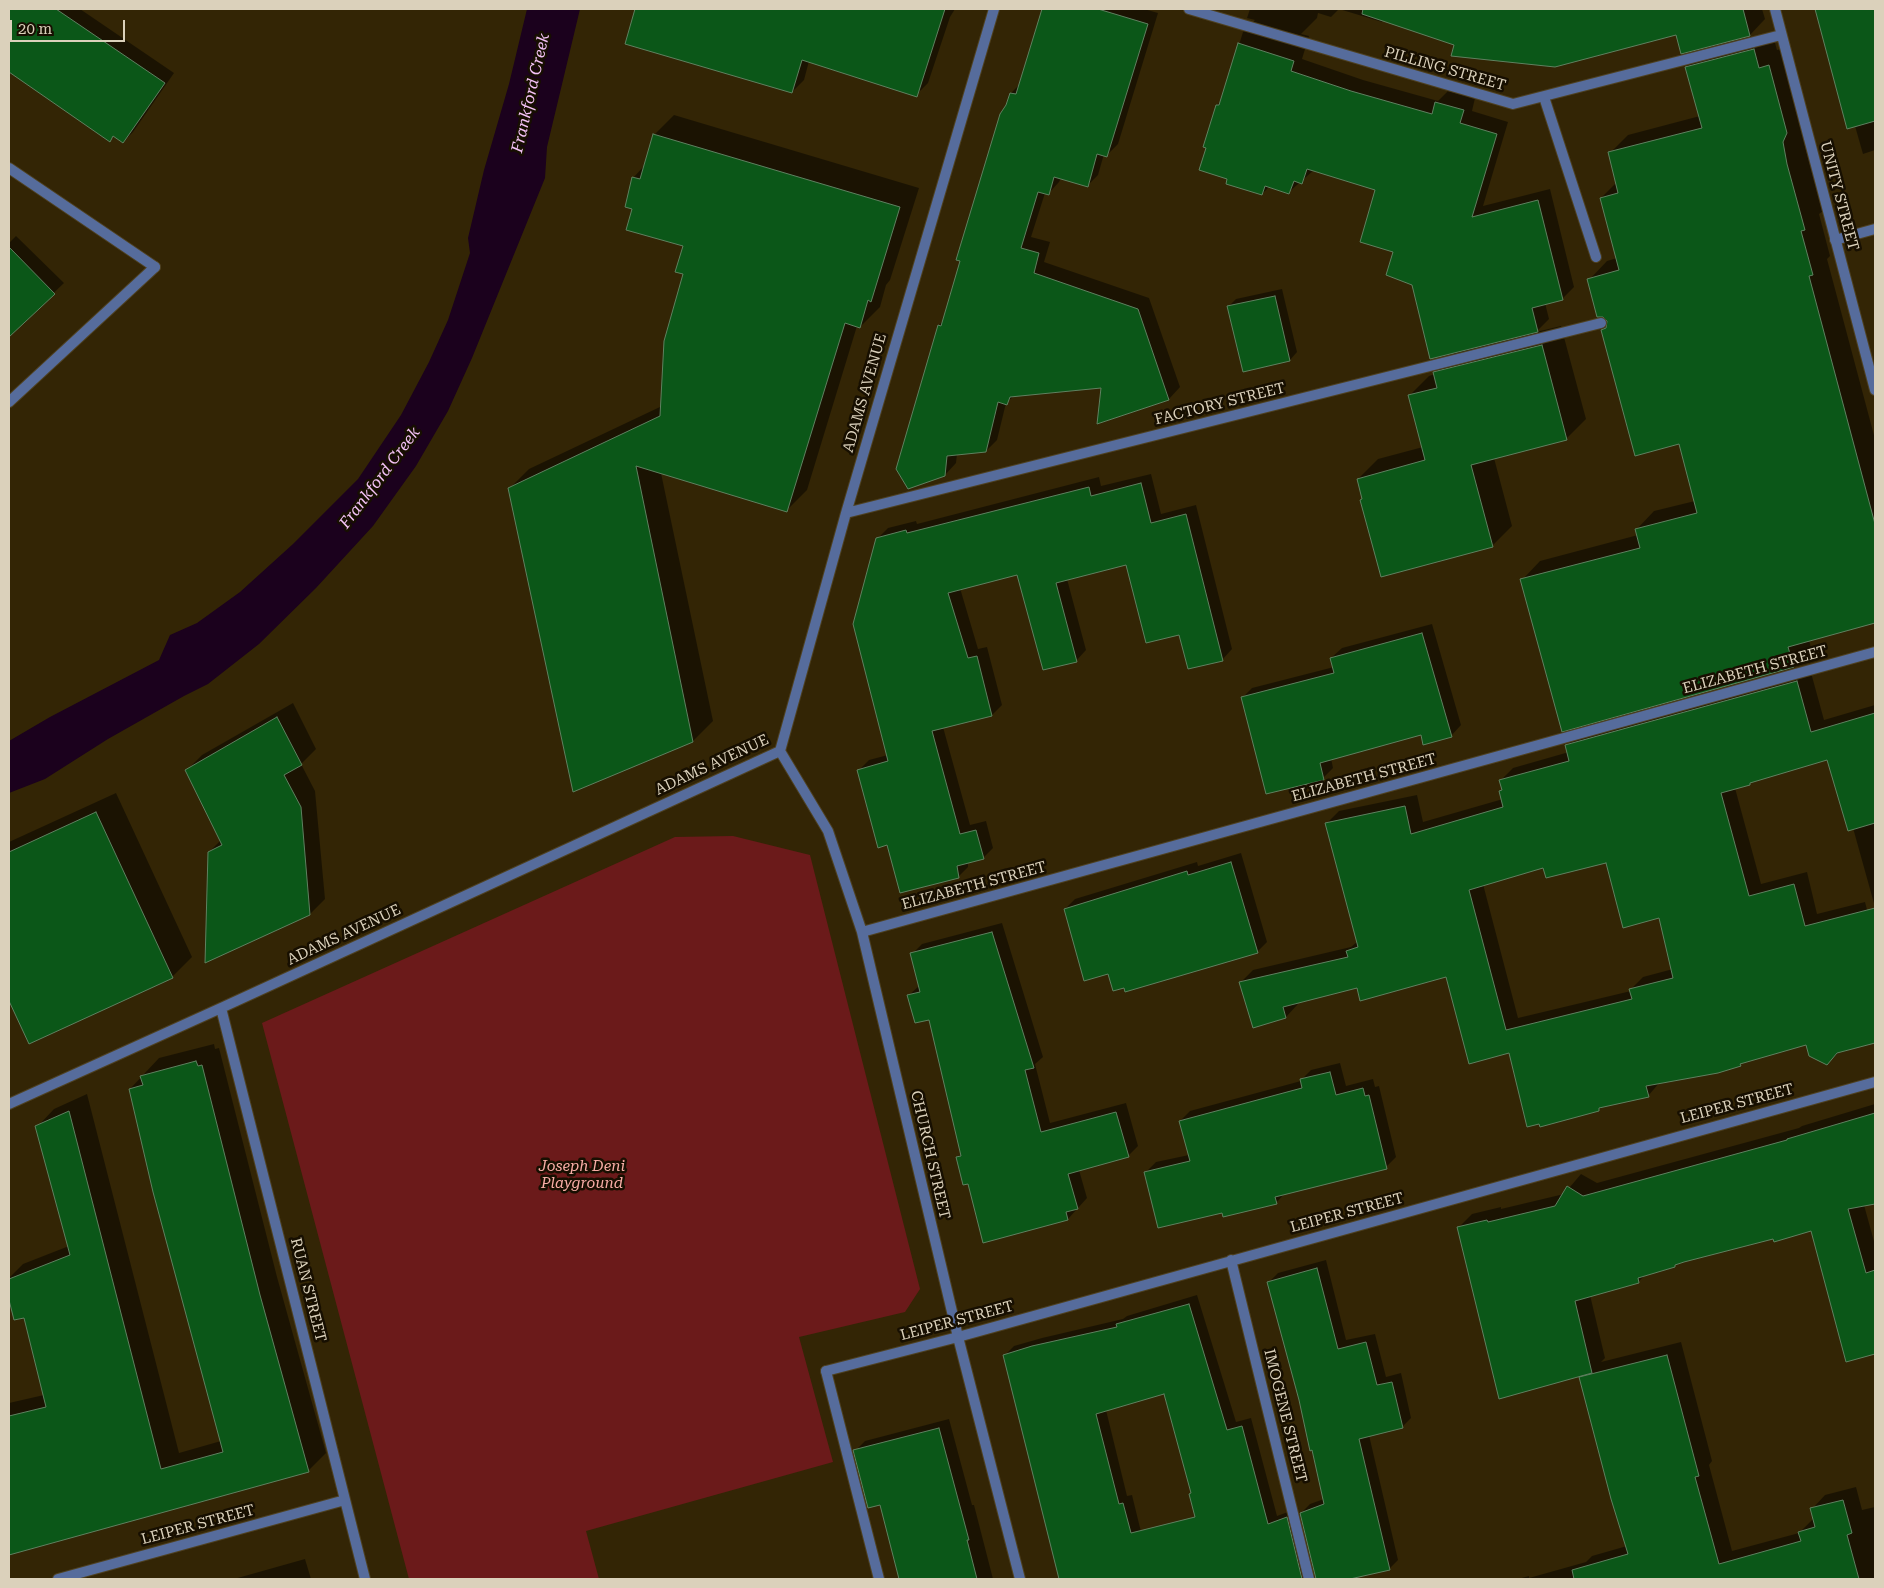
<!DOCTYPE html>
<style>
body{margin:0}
#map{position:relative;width:1884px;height:1588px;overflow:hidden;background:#332505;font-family:"Roboto Serif",serif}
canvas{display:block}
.frame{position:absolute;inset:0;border:10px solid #dbd1bb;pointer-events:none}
.scale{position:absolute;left:10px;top:20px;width:115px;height:22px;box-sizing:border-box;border:2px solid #dbd1bb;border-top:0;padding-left:6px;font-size:15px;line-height:18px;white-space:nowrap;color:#dbd1bb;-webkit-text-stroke:4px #170f01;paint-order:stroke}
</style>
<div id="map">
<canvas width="1884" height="1588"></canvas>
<div class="frame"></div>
<div class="scale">20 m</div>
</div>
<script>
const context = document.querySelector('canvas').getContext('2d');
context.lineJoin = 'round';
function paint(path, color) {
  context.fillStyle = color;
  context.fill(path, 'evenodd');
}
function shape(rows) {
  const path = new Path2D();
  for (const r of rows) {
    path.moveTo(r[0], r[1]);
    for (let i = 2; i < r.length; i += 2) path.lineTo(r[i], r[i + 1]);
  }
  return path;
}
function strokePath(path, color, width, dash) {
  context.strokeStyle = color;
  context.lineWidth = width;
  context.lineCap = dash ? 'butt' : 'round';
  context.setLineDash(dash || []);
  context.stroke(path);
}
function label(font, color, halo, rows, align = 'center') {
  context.font = font + ' "Roboto Serif",serif';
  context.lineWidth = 5;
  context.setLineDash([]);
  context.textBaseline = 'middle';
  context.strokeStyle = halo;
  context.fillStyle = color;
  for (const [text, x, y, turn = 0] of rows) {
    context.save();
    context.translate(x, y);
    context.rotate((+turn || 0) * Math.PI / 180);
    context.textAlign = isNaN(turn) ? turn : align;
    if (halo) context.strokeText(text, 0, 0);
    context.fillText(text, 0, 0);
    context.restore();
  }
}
const green = shape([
 [733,836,810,855,920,1289,905,1312,799,1337,833,1462,586,1531,599,1579,409,1579,262,1023,675,837]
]);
const water = shape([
 [527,9,580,9,547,147,545,178,472,358,448,411,416,466,373,526,316,588,259,644,208,684,184,696,108,739,45,779,9,793,9,741,50,717,159,660,170,635,197,623,240,592,293,544,358,479,401,415,429,362,448,320,470,253,468,238,484,170,509,84]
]);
const shadow = shape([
 [9,9,80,9,174,73,133,132,123,142,114,135,110,140,9,71],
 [637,9,815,9,831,13,833,9,955,9,950,17,928,83,916,95,809,61,804,80,792,92,627,43],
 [1043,9,1144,9,1158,13,1118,144,1107,155,1104,154,1098,175,1087,186,1061,178,1059,182,1048,194,1045,193,1031,237,1050,242,1044,262,1149,298,1180,387,1169,399,1098,423,1103,386,1015,395,1006,403,997,440,986,451,957,454,956,463,945,475,939,325,943,321,1011,93,1021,83],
 [1250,9,1762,9,1765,19,1750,35,1682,52,1677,33,1455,44,1383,20,1382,22,1339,9,1331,17,1318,13,1317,18,1301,34,1309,36,1302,59,1363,80,1438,101,1448,91,1475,98,1472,111,1508,122,1483,206,1550,189,1574,287,1562,299,1545,303,1549,319,1536,332,1561,326,1586,419,1566,439,1494,458,1512,526,1492,546,1364,498,1358,479,1378,459,1423,447,1409,396,1429,376,1435,374,1435,373,1456,351,1413,284,1394,251,1376,189,1314,170,1289,192,1270,186,1262,194,1228,178,1217,105,1222,100,1243,32,1255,20,1247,18],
 [1816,9,1875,9,1875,150,1863,154,1855,126,1848,128],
 [1772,32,1777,50,1787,47,1805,146,1823,211,1819,214,1830,256,1827,259,1875,439,1875,622,1809,640,1811,648,1793,666,1522,580,1540,561,1638,535,1636,530,1654,511,1695,501,1679,443,1602,330,1608,325,1609,320,1589,280,1607,261,1617,258,1601,198,1617,182,1610,153,1628,135,1700,116,1686,67,1704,49],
 [674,115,919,188,890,280,886,285,880,307,860,327,857,326,807,490,787,510,661,473,713,721,693,741,509,489,529,469,662,406,684,274,685,245,633,208,633,178,645,165,654,135],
 [16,236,64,283,9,336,9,243],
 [1282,289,1297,352,1290,360,1228,307,1236,299],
 [1151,474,1161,514,1196,505,1232,649,1222,660,1180,633,1127,563,1067,579,1086,650,1076,661,1018,573,960,588,978,649,987,647,1002,705,992,715,943,727,970,825,986,821,993,848,983,858,968,862,968,867,958,877,888,844,859,770,869,760,888,755,877,539,888,528,916,521,917,524,1099,477,1101,486],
 [1432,624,1461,725,1451,736,1421,734,1331,758,1333,768,1323,778,1242,698,1252,688,1334,667,1331,658,1342,648],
 [1810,669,1824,720,1875,705,1875,907,1853,828,1828,759,1753,781,1750,784,1735,788,1761,884,1807,872,1817,914,1865,902,1875,940,1875,1042,1840,1051,1827,1064,1807,1043,1744,1061,1740,1065,1660,1082,1648,1096,1603,1106,1599,1110,1510,1052,1447,976,1357,987,1297,1002,1298,1004,1286,1017,1254,1027,1240,983,1253,970,1351,947,1358,941,1327,823,1339,811,1417,795,1423,822,1503,799,1500,791,1503,788,1501,780,1513,768,1569,752,1567,745,1579,733],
 [1607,861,1660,917,1673,969,1643,977,1631,989,1631,991,1518,1018,1483,884,1544,866],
 [293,703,316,749,301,764,315,791,325,899,310,914,209,852,221,840,187,770,202,755],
 [116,793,192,957,172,977,30,1043,9,998,9,842],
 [1241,853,1267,942,1257,952,1125,987,1109,972,1065,909,1075,899,1197,862,1198,866],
 [1002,923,1043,1057,1035,1064,1050,1123,1126,1103,1138,1146,1128,1156,1079,1170,1087,1198,1068,1219,969,1182,957,1158,962,1153,930,1018,908,996,920,985,912,954,922,944],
 [214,1044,215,1049,219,1048,277,1277,326,1453,308,1471,9,1554,9,1403,44,1395,25,1317,15,1319,9,1296,9,1278,23,1264,69,1246,37,1127,54,1109,87,1094,179,1453,221,1441,130,1089,159,1058],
 [1340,1063,1346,1086,1373,1079,1375,1087,1379,1086,1396,1157,1386,1167,1285,1193,1276,1203,1223,1212,1146,1172,1156,1162,1189,1155,1180,1121,1190,1111,1301,1081,1301,1080,1311,1070],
 [1875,1104,1875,1202,1864,1205,1875,1245,1875,1353,1847,1360,1812,1230,1774,1237,1678,1262,1674,1266,1646,1274,1639,1281,1590,1295,1605,1358,1601,1362,1681,1342,1712,1461,1709,1465,1732,1551,1799,1533,1813,1519,1812,1509,1825,1495,1856,1487,1862,1510,1875,1507,1875,1579,1518,1579,1529,1576,1529,1578,1586,1562,1592,1556,1627,1546,1581,1378,1584,1374,1458,1228,1472,1214,1501,1207,1501,1209,1564,1194,1581,1174,1597,1183,1799,1128,1802,1126],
 [1326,1260,1346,1340,1375,1334,1386,1377,1401,1373,1411,1418,1402,1427,1369,1435,1398,1560,1389,1569,1346,1579,1212,1579,1192,1492,1165,1393,1106,1410,1127,1496,1132,1495,1143,1540,1137,1565,1141,1579,1060,1579,1005,1355,1014,1346,1042,1338,1123,1319,1127,1316,1197,1295,1236,1422,1251,1418,1277,1516,1296,1509,1311,1572,1317,1579,1301,1513,1310,1504,1324,1499,1269,1282,1278,1273],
 [949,1419,972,1505,974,1505,993,1579,899,1579,881,1504,855,1451,865,1441],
 [305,1559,311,1579,234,1579]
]);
const building = shape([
 [9,9,56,9,165,83,123,143,113,136,110,142,9,72,9,9],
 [635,9,945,9,917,97,802,60,792,93,625,44,635,9],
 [1042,9,1098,9,1148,24,1107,157,1097,154,1088,187,1054,177,1049,195,1038,192,1021,248,1039,253,1034,273,1138,309,1169,400,1097,424,1101,388,1010,397,1007,405,998,402,986,452,947,456,945,476,908,489,896,469,938,325,941,326,960,261,956,260,1000,114,1006,105,1010,93,1016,94,1042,9],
 [1363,9,1743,9,1750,36,1681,54,1676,35,1555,67,1451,56,1454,45,1362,14,1363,9],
 [1815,9,1875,9,1875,121,1847,129,1815,9],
 [1238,43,1294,61,1291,71,1351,91,1432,114,1435,102,1464,110,1460,123,1497,134,1472,217,1538,200,1563,300,1532,308,1538,332,1430,359,1412,285,1386,275,1393,252,1360,242,1375,190,1307,169,1302,184,1294,181,1289,194,1265,186,1262,195,1226,184,1227,179,1199,170,1206,148,1203,147,1216,105,1219,105,1238,43],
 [1754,49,1759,68,1769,65,1787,133,1783,142,1787,164,1805,230,1801,231,1813,275,1809,276,1875,524,1875,623,1788,647,1794,667,1562,732,1520,579,1640,548,1635,529,1697,513,1679,444,1635,456,1601,330,1606,328,1607,321,1603,317,1597,317,1587,279,1619,270,1600,198,1618,193,1608,152,1702,128,1685,67,1754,49],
 [653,134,900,207,871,302,868,300,860,328,845,323,787,512,636,466,693,742,573,792,508,488,660,416,664,341,683,274,675,272,683,246,626,230,632,209,625,207,632,177,640,179,653,134],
 [9,247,55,294,9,337,9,247],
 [1275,296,1290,361,1243,372,1227,306,1275,296],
 [1542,345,1567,440,1471,465,1493,547,1381,577,1360,500,1362,499,1357,479,1425,460,1408,395,1437,388,1433,372,1542,345],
 [1141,483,1151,523,1186,514,1223,661,1188,669,1179,635,1146,643,1126,565,1056,583,1077,662,1043,670,1017,575,948,593,968,658,977,656,992,716,932,731,960,834,976,830,984,859,957,866,959,878,900,893,887,845,878,848,857,770,888,761,853,624,876,538,906,530,907,533,1089,487,1091,496,1141,483],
 [1422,633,1452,737,1423,745,1421,735,1320,763,1324,780,1266,794,1241,697,1334,673,1330,658,1422,633],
 [1797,681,1811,732,1875,713,1875,823,1848,831,1827,760,1750,783,1750,785,1721,793,1749,896,1794,884,1805,926,1875,908,1875,1043,1837,1053,1827,1065,1809,1056,1806,1045,1740,1064,1741,1066,1718,1073,1646,1086,1649,1097,1599,1108,1599,1111,1540,1127,1539,1124,1527,1127,1509,1053,1469,1064,1446,977,1360,1001,1357,988,1283,1007,1286,1018,1253,1028,1239,982,1348,957,1346,951,1358,947,1325,823,1405,806,1411,834,1503,807,1499,791,1502,790,1499,780,1569,761,1565,745,1797,681],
 [1606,863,1623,928,1659,918,1673,978,1629,989,1632,999,1506,1030,1469,890,1543,868,1546,878,1606,863],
 [277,717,302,765,284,775,301,807,310,915,205,963,208,852,222,845,185,770,277,717],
 [96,812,173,978,29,1044,9,1001,9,852,96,812],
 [1231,862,1258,953,1125,992,1124,988,1113,991,1108,974,1084,981,1064,909,1187,871,1188,875,1231,862],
 [992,932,1034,1068,1025,1070,1041,1132,1116,1112,1129,1157,1068,1174,1078,1209,1066,1212,1068,1220,983,1243,968,1184,963,1185,956,1157,961,1156,929,1020,915,1023,907,995,920,992,910,953,992,932],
 [196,1061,198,1066,202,1065,260,1295,309,1472,9,1555,9,1416,46,1407,24,1318,14,1320,9,1300,9,1279,70,1255,35,1126,69,1111,161,1469,223,1452,153,1192,129,1089,143,1085,140,1076,196,1061],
 [1330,1072,1336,1095,1363,1088,1365,1096,1369,1095,1387,1169,1275,1197,1277,1204,1223,1217,1222,1213,1158,1228,1144,1172,1190,1161,1179,1121,1302,1088,1300,1079,1330,1072],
 [1875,1113,1875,1204,1848,1209,1866,1273,1875,1270,1875,1354,1846,1362,1811,1231,1774,1242,1773,1239,1684,1262,1675,1265,1675,1267,1638,1278,1639,1283,1575,1301,1592,1373,1499,1399,1457,1227,1487,1220,1488,1222,1555,1206,1567,1186,1583,1196,1787,1140,1787,1139,1875,1113],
 [1317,1268,1338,1349,1366,1342,1377,1385,1392,1382,1403,1428,1359,1439,1390,1570,1350,1579,1316,1579,1300,1513,1324,1504,1312,1450,1310,1451,1299,1400,1267,1282,1317,1268],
 [1189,1304,1227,1430,1242,1426,1268,1524,1287,1517,1302,1579,1059,1579,1003,1355,1032,1346,1117,1327,1116,1324,1189,1304],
 [1164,1394,1191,1493,1189,1494,1195,1517,1131,1533,1123,1503,1119,1504,1096,1414,1164,1394],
 [1667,1355,1699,1476,1695,1477,1719,1564,1801,1541,1798,1532,1815,1527,1810,1508,1843,1500,1852,1533,1847,1535,1859,1579,1574,1579,1572,1570,1628,1554,1611,1499,1579,1377,1667,1355],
 [939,1428,969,1540,967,1540,977,1579,899,1579,880,1505,868,1508,853,1450,939,1428]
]);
const service = shape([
 [1544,97,1596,257],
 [1835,240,1875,229],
 [9,402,155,267],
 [826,1371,879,1579]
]);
const minor = shape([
 [1189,9,1513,104,1781,35],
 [1775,9,1875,390],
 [9,168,155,267],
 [846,513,1601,323],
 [780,751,828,831,862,932,958,1337,1020,1579],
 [862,932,1875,652],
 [221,1008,365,1579],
 [9,1104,221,1008,780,751,846,513,994,9],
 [1231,1260,1309,1579],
 [826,1371,958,1337,1875,1082],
 [58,1579,345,1500]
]);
const streetNames = [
 ["PILLING STREET",1445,69,16],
 ["UNITY STREET",1839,196,75],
 ["ADAMS AVENUE",865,393,-74],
 ["FACTORY STREET",1220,404,-14],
 ["ELIZABETH STREET",1755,670,-15],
 ["ADAMS AVENUE",712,765,-25],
 ["ELIZABETH STREET",1364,778,-15],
 ["ELIZABETH STREET",974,886,-15],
 ["ADAMS AVENUE",344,935,-25],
 ["LEIPER STREET",1737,1104,-15],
 ["CHURCH STREET",930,1155,77],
 ["LEIPER STREET",1347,1213,-15],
 ["RUAN STREET",308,1290,76],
 ["LEIPER STREET",957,1321,-15],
 ["IMOGENE STREET",1285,1416,76],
 ["LEIPER STREET",198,1525,-15]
];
const parkNames = [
 ["Joseph Deni",582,1167],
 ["Playground",582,1184]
];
const waterNames = [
 ["Frankford Creek",531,93,-77],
 ["Frankford Creek",380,478,-53]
];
paint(green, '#6b1a1a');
paint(water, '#1b011d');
paint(shadow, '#0007');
paint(building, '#0b5718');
strokePath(building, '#5f8160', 1);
strokePath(service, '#4e4122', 12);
strokePath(minor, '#4e4122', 12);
strokePath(service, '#566c9c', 10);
strokePath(minor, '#566c9c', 10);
label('15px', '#dbd1bb', '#170f01', streetNames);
label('italic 15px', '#f8ada6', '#170f01', parkNames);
label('italic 16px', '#f5c3f7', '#170f01', waterNames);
</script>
